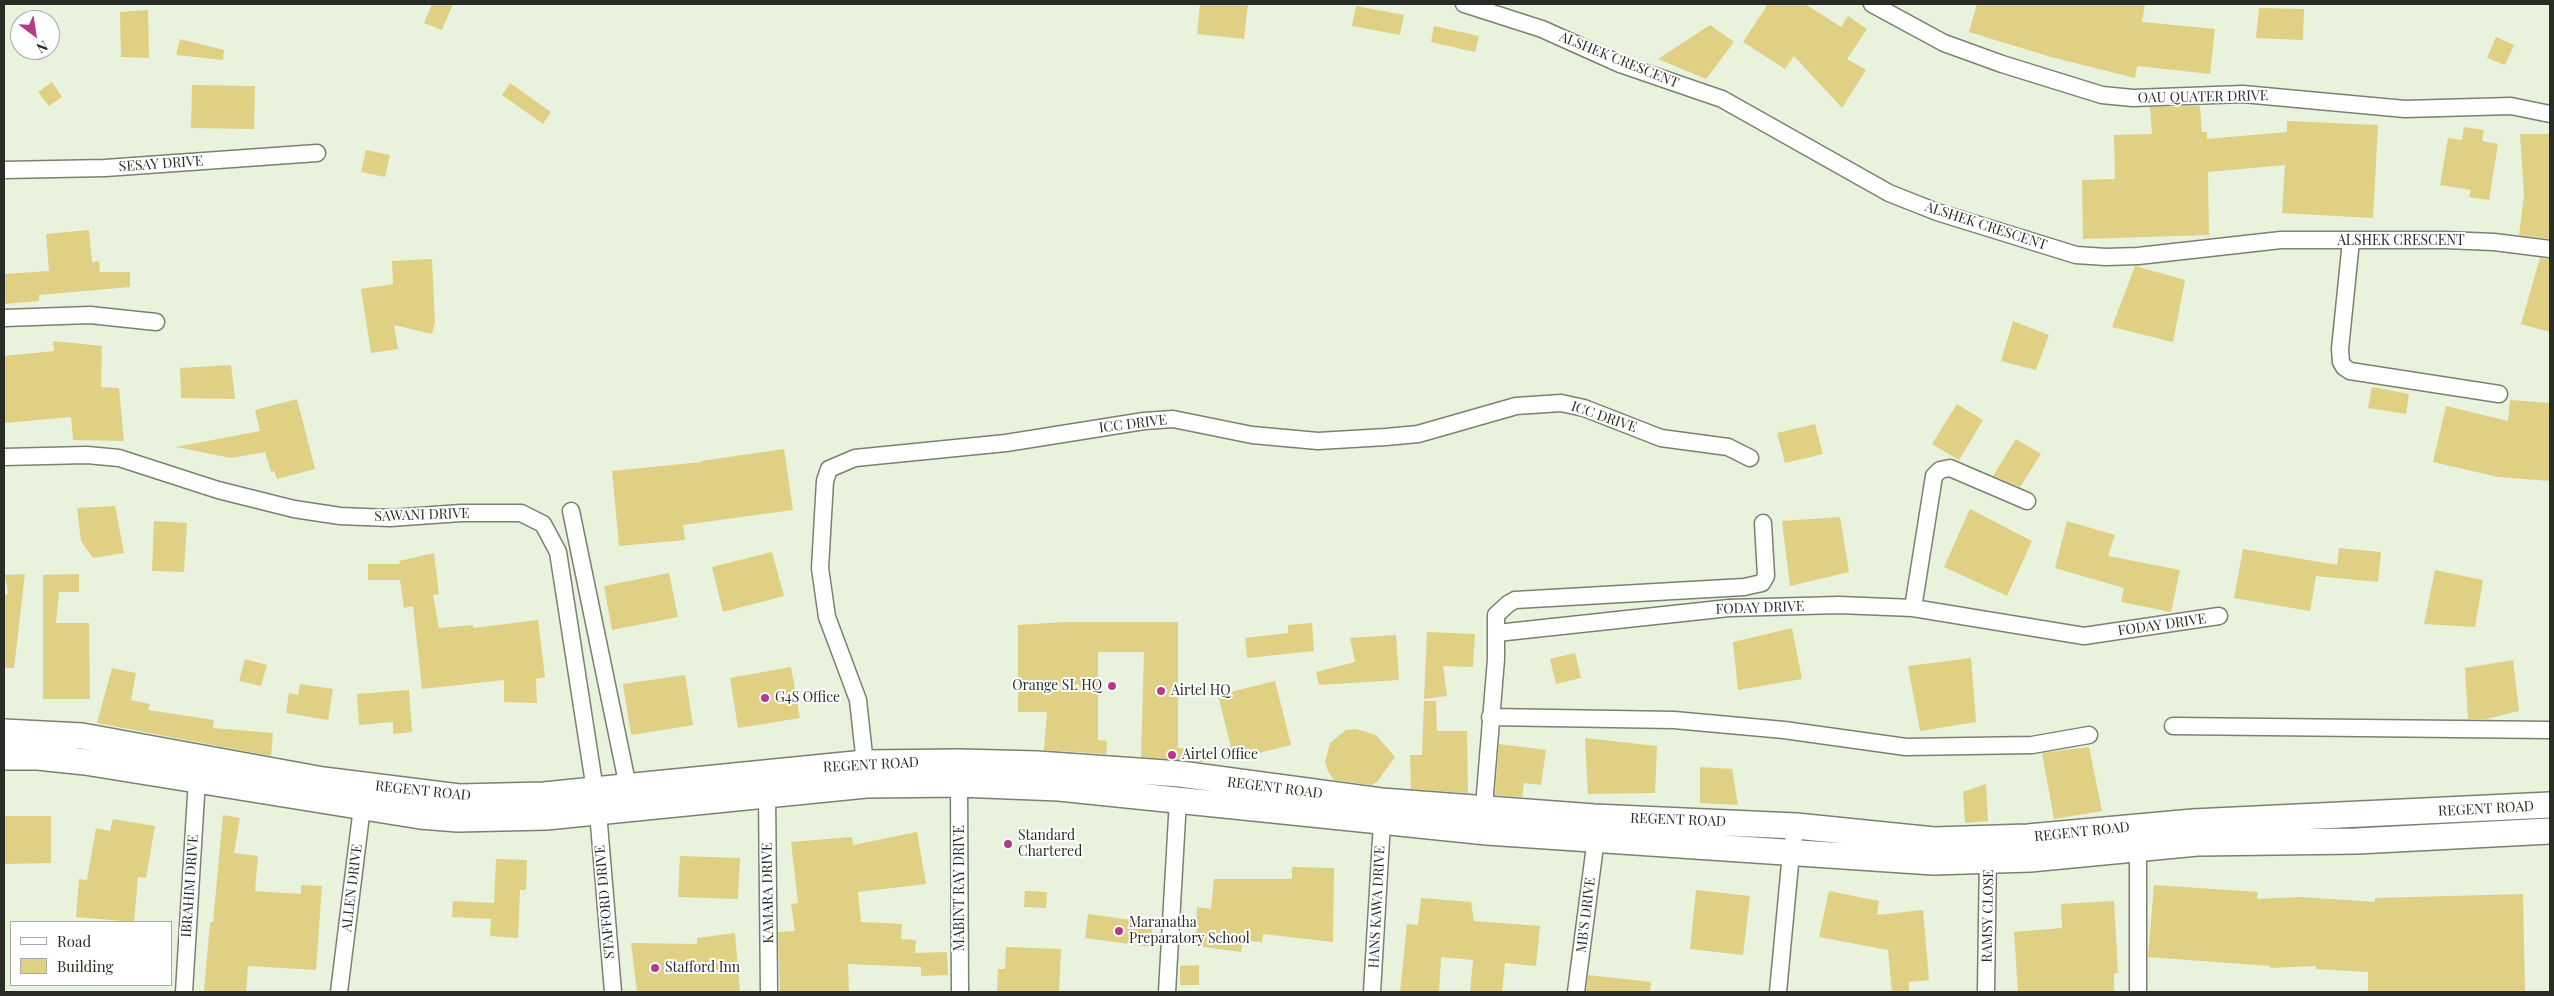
<!DOCTYPE html>
<style>
body{margin:0}
#map{position:relative;width:2554px;height:996px;overflow:hidden;background:#e8f2dc;font-family:"Playfair Display",serif}
canvas{display:block}
.frame{position:absolute;inset:0;border:5px solid #292c24;pointer-events:none}
.legend{position:absolute;left:10px;top:921px;width:162px;height:65px;box-sizing:border-box;background:#fff;border:1px solid #a9aba7;margin:0;padding:6px 9px;list-style:none;font-size:15px;color:#292c24}
.legend li{display:flex;align-items:center;gap:10px;height:25px}
.legend b{width:25px;border:1px solid #a9aba7}
.north{position:absolute;left:10px;top:10px;width:50px;height:50px;box-sizing:border-box;background:#fff;border:1px solid #a9aba7;border-radius:50%;rotate:149deg;font-size:14px;font-weight:700;line-height:20px;text-align:center;color:#292c24}
.north::after{content:'';display:block;margin:auto;width:18px;height:22px;background:#b63a8a;clip-path:polygon(50% 0,100% 100%,50% 72%,0 100%)}
</style>
<div id="map">
<canvas width="2554" height="996"></canvas>
<div class="frame"></div>
<ul class="legend">
<li><b style="height:6px;background:#fff"></b>Road</li>
<li><b style="height:14px;background:#e0d083"></b>Building</li>
</ul>
<div class="north">N</div>
</div>
<script>
const context = document.querySelector('canvas').getContext('2d');
context.lineJoin = 'round';
function paint(path, color) {
  context.fillStyle = color;
  context.fill(path, 'evenodd');
}
function shape(rows) {
  const path = new Path2D();
  for (const r of rows) {
    path.moveTo(r[0], r[1]);
    for (let i = 2; i < r.length; i += 2) path.lineTo(r[i], r[i + 1]);
  }
  return path;
}
function strokePath(path, color, width, dash) {
  context.strokeStyle = color;
  context.lineWidth = width;
  context.lineCap = dash ? 'butt' : 'round';
  context.setLineDash(dash || []);
  context.stroke(path);
}
function label(font, color, halo, rows, align = 'center') {
  context.font = font + ' "Playfair Display",serif';
  context.lineWidth = 4;
  context.setLineDash([]);
  context.textBaseline = 'middle';
  context.strokeStyle = halo;
  context.fillStyle = color;
  for (const [text, x, y, turn = 0] of rows) {
    context.save();
    context.translate(x, y);
    context.rotate((+turn || 0) * Math.PI / 180);
    context.textAlign = isNaN(turn) ? turn : align;
    if (halo) context.strokeText(text, 0, 0);
    context.fillText(text, 0, 0);
    context.restore();
  }
}
const building = shape([
 [432,4,453,4,442,30,424,23],
 [1200,4,1248,4,1244,39,1197,34],
 [1768,4,1805,4,1841,27,1848,16,1867,29,1847,59,1866,70,1842,108,1794,56,1785,69,1743,42],
 [1977,4,2145,4,2142,22,2215,29,2210,74,2137,66,2135,78,2051,57,1969,32],
 [1356,6,1404,15,1400,35,1352,26],
 [2259,8,2304,9,2303,40,2256,38],
 [148,10,149,58,121,57,120,12],
 [1710,25,1734,42,1706,79,1658,59],
 [1434,26,1479,36,1475,52,1431,42],
 [2496,37,2514,45,2505,65,2487,58],
 [180,39,224,50,223,60,176,55],
 [52,82,62,97,49,106,38,92],
 [510,83,551,112,543,124,502,95],
 [192,85,255,86,254,129,191,128],
 [2200,106,2202,132,2207,132,2207,139,2287,132,2287,121,2378,125,2373,218,2282,213,2285,165,2208,172,2209,235,2083,239,2082,180,2115,179,2114,135,2152,134,2150,107],
 [2464,127,2484,130,2482,141,2498,144,2489,200,2469,197,2471,190,2440,185,2448,138,2462,140],
 [2520,134,2550,134,2550,239,2519,235,2524,195],
 [366,150,390,155,385,177,361,172],
 [89,230,92,262,99,261,100,272,130,272,130,287,39,295,39,301,4,304,4,274,49,271,46,234],
 [2540,258,2550,259,2550,332,2521,324],
 [432,259,435,322,432,334,394,325,398,349,371,353,361,289,393,284,392,261],
 [2135,266,2185,280,2173,342,2112,327],
 [2013,321,2049,335,2036,370,2001,361],
 [53,341,102,346,101,387,119,388,124,441,73,440,71,417,5,423,4,356,54,351],
 [231,365,235,399,181,398,180,368],
 [2372,387,2409,394,2406,414,2368,408],
 [297,399,315,469,277,479,274,471,271,472,265,452,231,458,176,447,260,431,255,410],
 [2510,400,2550,403,2550,481,2498,477,2433,462,2446,406,2508,421],
 [1957,404,1983,420,1959,460,1932,444],
 [1815,424,1823,454,1785,463,1777,433],
 [2016,439,2041,454,2020,487,1993,476],
 [784,449,793,510,683,525,685,540,619,546,612,471,701,462,701,461],
 [115,506,124,553,93,558,81,541,77,508],
 [1970,509,2032,541,2007,596,1944,567],
 [1840,517,1849,572,1790,586,1782,521],
 [154,521,187,523,184,572,152,571],
 [2067,521,2115,535,2108,556,2180,570,2171,612,2121,602,2124,588,2055,568],
 [2339,548,2381,552,2378,582,2316,576,2310,611,2234,598,2243,549,2337,565],
 [772,552,784,596,723,612,712,567],
 [434,553,439,594,433,595,439,628,473,625,473,628,538,620,545,677,536,679,537,703,504,702,504,680,422,689,413,606,404,608,400,580,368,580,368,564,400,564,399,561],
 [2435,570,2483,580,2475,627,2424,624],
 [669,573,678,617,612,630,604,586],
 [25,574,14,668,4,668,4,595,8,594,5,575],
 [79,574,79,592,59,592,56,623,89,623,90,699,43,699,43,575],
 [1065,622,1178,622,1178,748,1203,750,1202,762,1141,757,1144,652,1098,652,1098,740,1107,741,1106,754,1044,750,1047,712,1018,712,1018,625],
 [1312,623,1314,651,1247,658,1245,638,1288,633,1288,625],
 [1792,628,1802,679,1738,690,1733,642],
 [1427,632,1475,634,1473,667,1443,666,1447,696,1424,699],
 [1396,635,1399,680,1319,685,1316,672,1355,662,1350,638],
 [1575,653,1581,678,1556,684,1550,659],
 [1971,658,1976,722,1920,731,1908,666],
 [245,659,267,665,261,686,239,681],
 [2513,660,2519,711,2486,719,2468,719,2465,668],
 [791,667,800,718,738,728,730,678],
 [112,668,136,673,131,700,150,704,148,710,214,720,213,728,273,733,271,756,97,723],
 [685,675,693,725,631,735,623,684],
 [1275,681,1291,745,1234,759,1218,695],
 [300,684,333,689,328,720,286,713,289,693,298,695],
 [409,690,412,732,393,734,393,722,359,725,357,694],
 [1424,701,1436,701,1437,731,1467,731,1468,793,1411,789,1410,755,1422,755],
 [1356,729,1376,735,1395,757,1377,782,1371,785,1334,780,1328,771,1325,762,1330,743,1346,730],
 [1585,738,1657,746,1655,793,1588,794],
 [1499,744,1546,750,1541,785,1524,783,1522,797,1495,795],
 [2089,747,2102,811,2054,819,2042,753],
 [1700,767,1732,769,1738,805,1700,803],
 [1986,784,1988,821,1965,823,1963,792],
 [223,815,240,818,234,853,258,856,255,891,301,894,301,885,322,886,316,970,248,966,246,992,204,991,210,922,213,922],
 [4,816,51,816,51,863,4,864],
 [113,819,155,826,146,878,138,877,134,922,76,917,79,879,87,880,96,828,110,831],
 [917,832,926,884,858,892,861,922,902,924,901,939,916,940,915,953,947,952,948,975,921,976,921,967,848,964,849,992,780,992,778,932,795,931,791,904,798,903,791,842,852,837,853,845],
 [680,856,740,858,738,899,678,897],
 [496,859,527,860,526,890,520,890,518,938,490,936,491,919,452,917,453,901,494,903],
 [1292,867,1334,868,1333,942,1263,934,1262,942,1243,941,1241,952,1196,946,1197,907,1211,909,1214,879,1292,879],
 [2154,885,2258,892,2257,899,2300,897,2375,902,2375,898,2523,894,2525,992,2368,992,2368,972,2316,969,2316,966,2270,968,2270,966,2148,957],
 [1696,890,1750,896,1743,955,1690,949],
 [1025,891,1047,892,1046,908,1024,907],
 [1829,891,1879,901,1877,915,1923,910,1929,980,1909,982,1909,992,1892,992,1888,950,1819,937],
 [1421,898,1471,902,1474,921,1540,926,1536,966,1505,963,1502,992,1470,992,1473,960,1441,957,1439,992,1400,992,1407,924,1418,925],
 [2114,901,2118,973,2114,973,2114,992,2018,992,2014,932,2062,928,2061,904],
 [1088,914,1153,923,1150,947,1085,938],
 [735,933,740,992,637,992,631,943,697,944,697,938],
 [1006,947,1061,949,1059,992,997,992,998,969,1005,969],
 [1199,965,1199,985,1180,985,1180,966],
 [1588,975,1651,982,1650,992,1586,992]
]);
const street = shape([
 [1464,4,1542,29,1620,64,1722,99,1889,193,1937,212,2076,255,2106,257,2138,256,2281,240,2445,240,2494,242,2550,249],
 [1872,4,1944,43,2002,64,2102,95,2133,98,2243,94,2405,109,2511,106,2550,114],
 [4,170,105,168,317,153],
 [2351,241,2340,349,2341,362,2344,367,2350,371,2499,394],
 [4,318,90,315,156,322],
 [4,457,87,455,119,458,218,490,294,509,340,516,390,518,461,513,521,513,543,524,558,552,595,790],
 [571,511,628,787],
 [1913,608,1934,476,1940,470,1950,468,2027,501],
 [1497,633,1729,608,1839,605,1913,608,2084,636,2219,616],
 [1490,717,1674,720,1784,730,1906,747,2032,745,2089,735],
 [2173,726,2550,730],
 [866,773,858,700,827,617,820,568,825,481,829,469,855,458,1006,443,1144,421,1173,419,1252,435,1318,441,1386,437,1418,434,1516,406,1561,403,1584,408,1661,438,1728,447,1750,458],
 [959,784,960,992],
 [767,795,769,992],
 [598,812,613,992],
 [1483,819,1496,659,1496,615,1508,604,1515,600,1744,587,1762,583,1766,576,1763,523],
 [2138,848,2138,992],
 [184,992,197,779],
 [339,992,363,799],
 [1167,992,1178,800],
 [1372,992,1382,822],
 [1576,992,1596,838],
 [1778,992,1791,853,1796,826],
 [1986,992,1988,851]
]);
const primary = shape([
 [4,732,82,736,323,780,459,797,544,795,865,763,960,762,1037,764,1180,774,1381,801,1594,817,1796,826,1934,840,2028,837,2193,822,2550,805],
 [4,757,38,757,85,762,420,816,458,819,546,817,866,785,959,784,1059,788,1487,832,1933,862,2030,859,2197,843,2357,841,2550,831]
]);
const markers = [
 [1112,686,5,"#b63a8a"],
 [1161,691,5,"#b63a8a"],
 [765,698,5,"#b63a8a"],
 [1172,755,5,"#b63a8a"],
 [1008,844,5,"#b63a8a"],
 [1119,931,5,"#b63a8a"],
 [655,968,5,"#b63a8a"]
];
const streetNames = [
 ["ALSHEK CRESCENT",1619,60,22],
 ["OAU QUATER DRIVE",2203,97,-1],
 ["SESAY DRIVE",161,164,-4],
 ["ALSHEK CRESCENT",1986,226,18],
 ["ALSHEK CRESCENT",2401,241],
 ["ICC DRIVE",1604,417,19],
 ["ICC DRIVE",1133,424,-7],
 ["SAWANI DRIVE",422,515,-2],
 ["FODAY DRIVE",1760,608,-2],
 ["FODAY DRIVE",2162,625,-8],
 ["REGENT ROAD",871,765,-3],
 ["REGENT ROAD",1275,788,7],
 ["REGENT ROAD",423,791,6],
 ["REGENT ROAD",2486,809,-3],
 ["REGENT ROAD",1678,820,2],
 ["REGENT ROAD",2082,832,-6],
 ["IBRAHIM DRIVE",190,886,-86],
 ["ALLEN DRIVE",352,888,-83],
 ["MABINT RAY DRIVE",960,888,-90],
 ["KAMARA DRIVE",768,893,-91],
 ["STAFFORD DRIVE",605,902,-95],
 ["HANS KAWA DRIVE",1377,907,-87],
 ["MB'S DRIVE",1586,915,-83],
 ["RAMSY CLOSE",1988,916,-89]
];
const poiNames = [
 ["Orange SL HQ",1102,686,"right"],
 ["Airtel HQ",1171,691],
 ["G4S Office",775,698],
 ["Airtel Office",1182,755],
 ["Standard",1018,836],
 ["Chartered",1018,852],
 ["Maranatha",1129,923],
 ["Preparatory School",1129,939],
 ["Stafford Inn",665,968]
];
paint(building, '#e0d083');
strokePath(street, '#79826e', 19);
strokePath(primary, '#79826e', 28);
strokePath(street, '#fff', 16);
strokePath(primary, '#fff', 25);
for (const [x, y, r, color] of markers) {
  const dot = new Path2D();
  dot.arc(x, y, r, 0, 2 * Math.PI);
  context.fillStyle = color;
  context.fill(dot);
  strokePath(dot, '#fff', 2);
}
label('14px', '#292c24', '#fff', streetNames);
label('14px', '#292c24', '#fff', poiNames, 'left');
</script>
